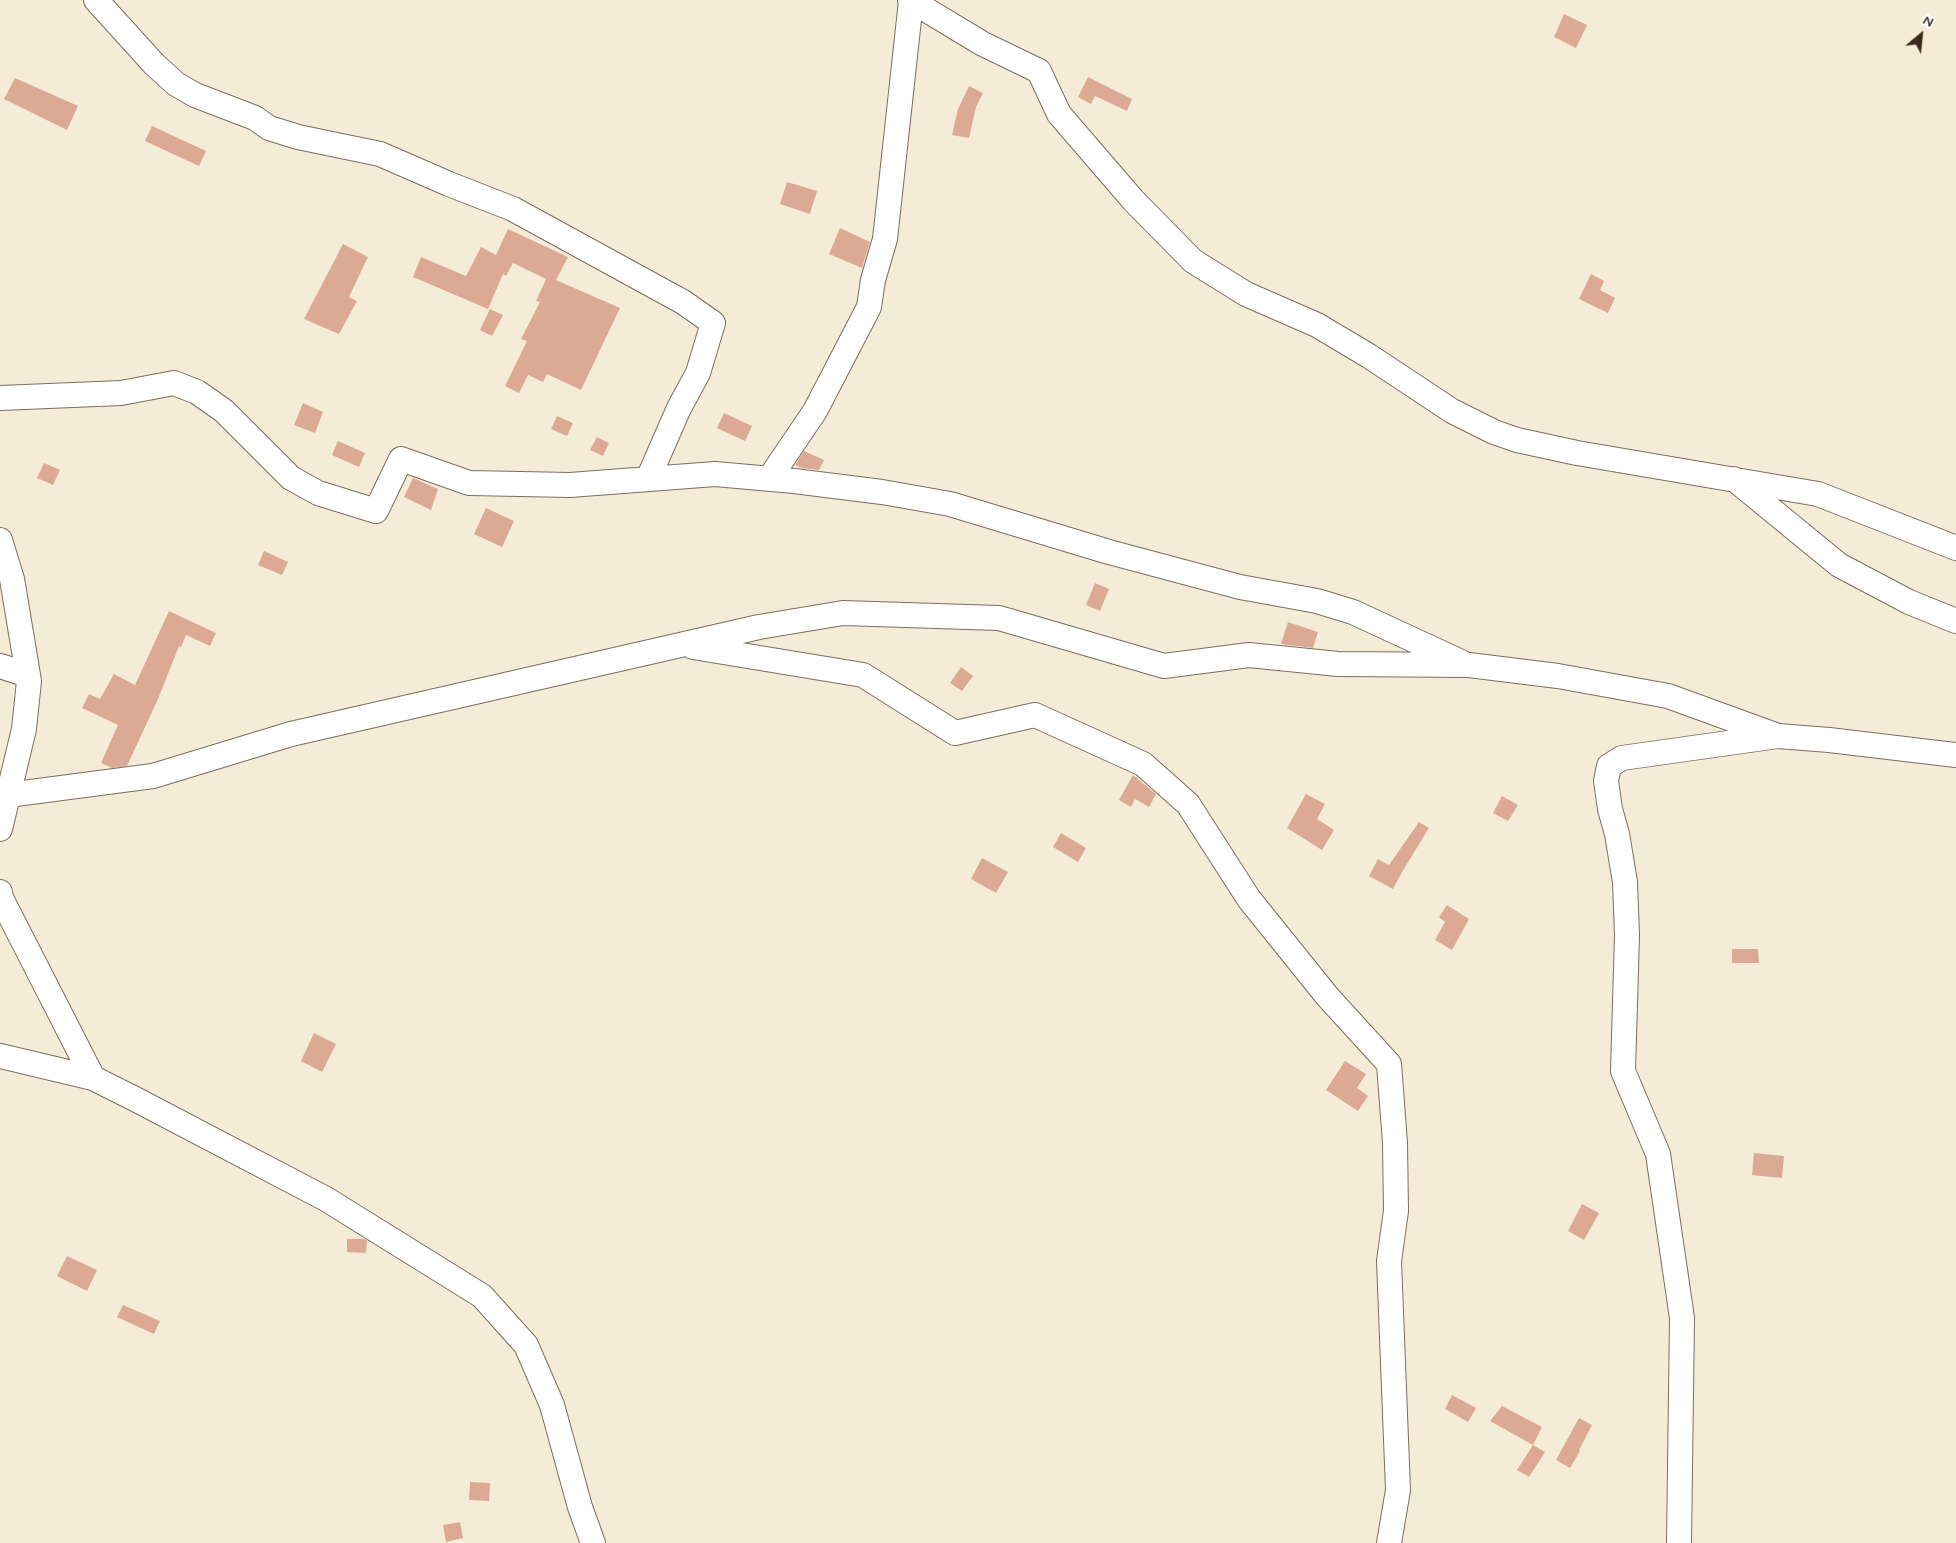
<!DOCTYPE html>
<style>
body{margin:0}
#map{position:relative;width:1956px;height:1543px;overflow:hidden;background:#f5ecd8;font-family:Mynerve,sans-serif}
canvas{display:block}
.north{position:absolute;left:1896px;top:10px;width:50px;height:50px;-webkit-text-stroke:4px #fff;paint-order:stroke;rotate:28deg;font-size:14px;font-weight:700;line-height:20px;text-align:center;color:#3b2a1e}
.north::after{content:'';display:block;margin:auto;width:18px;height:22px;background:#3b2a1e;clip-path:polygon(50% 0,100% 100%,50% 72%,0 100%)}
</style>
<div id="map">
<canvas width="1956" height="1543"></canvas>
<div class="north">N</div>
</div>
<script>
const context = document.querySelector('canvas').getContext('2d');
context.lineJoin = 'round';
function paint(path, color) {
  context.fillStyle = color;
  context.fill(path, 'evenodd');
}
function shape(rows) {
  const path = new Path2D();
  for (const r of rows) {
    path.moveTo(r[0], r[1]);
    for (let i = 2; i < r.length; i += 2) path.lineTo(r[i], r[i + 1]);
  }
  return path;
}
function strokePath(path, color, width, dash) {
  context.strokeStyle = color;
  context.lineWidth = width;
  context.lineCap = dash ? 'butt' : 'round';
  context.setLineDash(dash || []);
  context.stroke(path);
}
const building = shape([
 [1564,14,1587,25,1576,48,1554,37],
 [1088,77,1132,99,1127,111,1095,96,1091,104,1078,97],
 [15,78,78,106,67,130,4,99],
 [969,86,983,93,976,107,969,138,952,135,958,109],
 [152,126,206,151,199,166,145,141],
 [787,182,817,191,810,214,780,204],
 [840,228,870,242,862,268,829,254],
 [508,229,568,257,556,280,620,308,581,390,547,374,543,382,528,375,519,393,505,386,527,341,521,339,540,302,536,301,546,279,513,263,506,276,503,274,488,309,413,277,421,257,466,276,481,247,496,255],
 [343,244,368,257,349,297,357,301,339,334,304,319],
 [1591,274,1604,281,1600,290,1615,298,1608,313,1579,299],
 [490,309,503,315,492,336,480,330],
 [303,403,323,412,315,433,294,425],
 [724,413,752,426,745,441,717,428],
 [557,416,573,423,567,436,551,429],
 [597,437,609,443,603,456,590,450],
 [338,441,365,453,359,467,332,455],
 [804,451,824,460,819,470,802,468,795,465],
 [44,463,60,470,53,485,37,478],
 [413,478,438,489,431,510,404,497],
 [486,508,514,521,502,547,474,534],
 [264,551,288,562,282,575,258,565],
 [1095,583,1109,589,1100,611,1086,605],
 [169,611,216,633,210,646,186,635,181,647,179,646,158,699,127,766,112,768,101,763,118,725,82,708,89,694,100,699,114,674,135,685],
 [1288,622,1318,632,1313,648,1281,644],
 [961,667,973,676,962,691,950,683],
 [1133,775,1156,794,1149,807,1135,799,1131,807,1119,800],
 [1306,794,1325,804,1317,819,1334,830,1322,850,1287,828],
 [1502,796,1518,805,1508,821,1493,813],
 [1419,822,1429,828,1402,872,1393,889,1369,876,1378,859,1389,865],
 [1061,833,1086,848,1078,862,1053,847],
 [982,858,1008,872,996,893,971,879],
 [1447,905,1469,919,1452,950,1435,940,1445,922,1439,917],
 [1732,949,1758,949,1759,963,1732,963],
 [314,1033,336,1044,322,1072,301,1061],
 [1345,1061,1366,1074,1357,1088,1368,1096,1358,1111,1326,1090],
 [1754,1153,1784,1156,1782,1178,1752,1175],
 [1582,1204,1599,1213,1584,1240,1568,1231],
 [347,1239,364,1239,367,1240,366,1253,347,1252],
 [67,1256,97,1270,87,1291,57,1276],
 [123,1305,160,1321,154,1334,117,1317],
 [1452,1395,1476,1408,1468,1422,1445,1409],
 [1502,1406,1542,1427,1533,1445,1490,1421],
 [1579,1418,1592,1425,1579,1450,1580,1451,1570,1468,1556,1460],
 [1533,1445,1545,1452,1529,1477,1517,1470],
 [470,1482,490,1483,489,1501,469,1500],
 [460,1522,463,1538,446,1542,443,1525]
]);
const minor = shape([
 [96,0,154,64,176,84,195,95,255,118,269,128,298,137,380,154,449,184,513,209,683,302,713,323,698,373,679,408,648,479],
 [910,0,983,44,1039,71,1059,114,1133,200,1193,261,1246,294,1317,325,1369,356,1452,411,1494,432,1517,440,1577,453,1818,494,1956,548],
 [0,398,121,393,174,383,197,392,224,411,291,478,318,493,376,511,401,459,469,483,570,485,715,474,794,481,882,492,950,504,1109,552,1240,587,1317,601,1353,612,1461,662],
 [769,479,815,411,869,307,873,280,885,239,911,1],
 [1734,479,1839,565,1909,602,1956,621],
 [0,540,12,579,29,681,24,729,0,829],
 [693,647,863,675,955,733,1035,715,1143,764,1188,804,1249,899,1327,996,1389,1064,1395,1143,1396,1211,1389,1261,1398,1490,1389,1543],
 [0,666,28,675],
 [0,800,8,795,153,776,291,734,759,627,843,613,999,618,1164,666,1249,655,1338,664,1469,665,1558,676,1668,696,1778,736],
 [0,892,1,898,93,1078],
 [0,1056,93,1078,135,1099,326,1199,482,1296,526,1345,552,1405,580,1507,593,1543],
 [1679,1543,1682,1318,1658,1154,1623,1071,1627,935,1625,882,1617,834,1610,809,1606,781,1609,766,1622,758,1778,736,1829,740,1956,755]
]);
paint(building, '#dcaa94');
strokePath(minor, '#7c6e5f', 26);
strokePath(minor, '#fff', 24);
</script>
